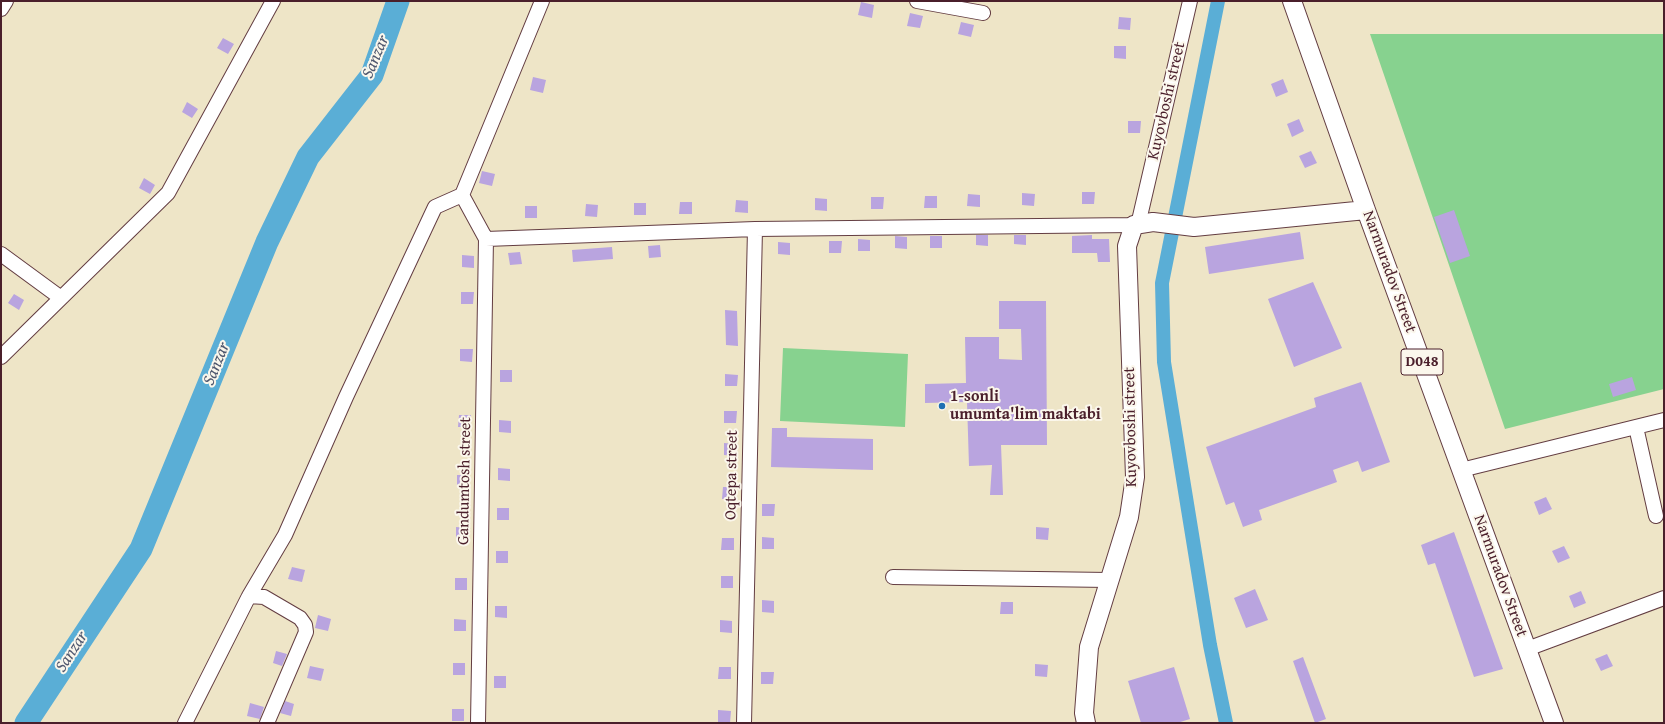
<!DOCTYPE html>
<style>
body{margin:0}
#map{position:relative;width:1665px;height:724px;overflow:hidden;background:#eee5c7;font-family:"Gentium Book Plus",serif}
canvas{display:block}
.frame{position:absolute;inset:0;border:2px solid #4a1f2b;pointer-events:none}
</style>
<div id="map">
<canvas width="1665" height="724"></canvas>
<div class="frame"></div>
</div>
<script>
const context = document.querySelector('canvas').getContext('2d');
context.lineJoin = 'round';
function paint(path, color) {
  context.fillStyle = color;
  context.fill(path, 'evenodd');
}
function shape(rows) {
  const path = new Path2D();
  for (const r of rows) {
    path.moveTo(r[0], r[1]);
    for (let i = 2; i < r.length; i += 2) path.lineTo(r[i], r[i + 1]);
  }
  return path;
}
function strokePath(path, color, width, dash) {
  context.strokeStyle = color;
  context.lineWidth = width;
  context.lineCap = dash ? 'butt' : 'round';
  context.setLineDash(dash || []);
  context.stroke(path);
}
function label(font, color, halo, rows, align = 'center') {
  context.font = font + ' "Gentium Book Plus",serif';
  context.lineWidth = 4;
  context.setLineDash([]);
  context.textBaseline = 'middle';
  context.strokeStyle = halo;
  context.fillStyle = color;
  for (const [text, x, y, turn = 0] of rows) {
    context.save();
    context.translate(x, y);
    context.rotate((+turn || 0) * Math.PI / 180);
    context.textAlign = isNaN(turn) ? turn : align;
    if (halo) context.strokeText(text, 0, 0);
    context.fillText(text, 0, 0);
    context.restore();
  }
}
const green = shape([
 [1370,34,1664,34,1664,389,1505,429],
 [783,348,908,354,905,427,780,421]
]);
const canal = shape([
 [1218,1,1162,283,1164,362,1210,645,1226,723]
]);
const river = shape([
 [26,723,141,549,267,242,308,157,372,75,398,1]
]);
const building = shape([
 [861,2,874,5,872,18,858,15],
 [910,13,923,16,920,28,907,26],
 [1119,17,1131,18,1130,30,1118,29],
 [961,22,974,25,971,37,958,34],
 [223,38,234,44,228,54,217,48],
 [1114,46,1126,46,1126,59,1114,58],
 [533,77,546,80,543,93,530,90],
 [1283,79,1288,92,1276,97,1271,84],
 [187,102,198,109,192,118,182,112],
 [1299,119,1304,131,1292,137,1287,124],
 [1128,121,1141,121,1140,133,1128,133],
 [1311,151,1317,163,1305,168,1299,156],
 [482,171,495,174,492,186,479,183],
 [144,178,155,185,150,194,139,188],
 [1082,192,1095,192,1094,204,1082,204],
 [1022,193,1035,194,1034,206,1022,205],
 [968,194,980,195,980,207,967,206],
 [925,196,937,196,937,208,924,208],
 [871,197,884,197,883,209,871,209],
 [815,198,827,199,827,211,815,210],
 [736,200,748,201,748,213,735,212],
 [680,202,692,202,692,214,679,214],
 [634,203,646,203,646,215,634,215],
 [586,204,598,205,597,217,585,216],
 [525,206,537,206,537,218,525,218],
 [1454,210,1470,256,1450,263,1434,217],
 [1300,232,1304,259,1209,274,1205,247],
 [976,235,988,235,988,246,976,245],
 [1014,235,1026,235,1026,245,1014,244],
 [1092,235,1092,239,1109,239,1110,262,1098,262,1097,253,1072,253,1072,236],
 [895,236,907,237,907,249,895,248],
 [930,236,942,236,942,248,930,248],
 [858,239,870,240,870,251,858,251],
 [829,241,842,241,841,253,829,253],
 [778,242,790,243,790,255,778,254],
 [660,245,661,257,649,258,648,246],
 [612,247,613,259,573,262,572,250],
 [520,252,522,264,510,265,508,253],
 [462,255,474,256,474,268,462,267],
 [1313,282,1342,348,1294,367,1268,299],
 [461,292,474,292,473,304,461,304],
 [14,294,24,300,19,310,8,303],
 [999,301,1046,301,1047,445,1001,445,1003,495,990,495,992,465,969,466,967,402,925,403,925,384,966,383,965,337,999,337,999,359,1022,360,1021,329,999,329],
 [725,310,737,311,738,346,726,345],
 [460,349,473,349,472,362,460,361],
 [500,370,512,370,512,382,500,382],
 [725,374,738,375,737,386,725,386],
 [1632,377,1636,390,1613,397,1609,384],
 [1361,382,1390,462,1362,472,1358,461,1333,470,1337,482,1259,510,1262,520,1243,527,1234,502,1226,505,1206,447,1316,407,1314,398],
 [724,411,737,411,736,423,724,423],
 [459,415,471,415,471,427,458,427],
 [499,420,511,421,511,433,499,432],
 [772,428,787,428,787,437,873,439,873,470,771,467],
 [724,443,736,444,736,456,724,455],
 [498,468,510,469,510,481,498,480],
 [457,475,470,475,469,488,457,487],
 [723,487,735,487,735,499,722,499],
 [1546,497,1552,509,1539,515,1534,502],
 [762,504,775,504,774,516,762,516],
 [497,508,509,508,509,520,497,520],
 [456,527,468,528,468,540,456,539],
 [1036,527,1049,528,1048,540,1036,539],
 [1454,532,1503,669,1474,677,1435,563,1428,565,1421,545],
 [762,537,774,538,774,549,762,549],
 [722,538,734,538,734,550,721,550],
 [1564,546,1570,558,1558,563,1552,551],
 [496,551,508,551,508,563,496,563],
 [292,567,305,570,302,582,288,579],
 [721,576,733,576,733,588,721,588],
 [455,578,467,578,467,590,455,590],
 [1255,589,1268,620,1246,628,1234,598],
 [1581,591,1586,603,1574,608,1569,596],
 [762,600,774,601,774,613,762,612],
 [1001,602,1013,602,1013,614,1000,614],
 [495,606,507,606,507,618,495,617],
 [318,615,331,619,328,631,315,628],
 [454,619,466,620,466,631,454,631],
 [720,620,732,621,732,633,720,632],
 [276,651,287,654,282,666,273,663],
 [1607,654,1613,666,1601,671,1595,659],
 [1303,657,1326,719,1315,723,1293,661],
 [453,663,465,663,465,675,453,675],
 [1035,664,1048,665,1047,677,1035,676],
 [310,666,324,669,321,681,307,678],
 [719,667,731,667,731,679,718,679],
 [1174,667,1190,719,1177,723,1141,723,1128,681],
 [761,672,774,672,773,684,761,684],
 [494,676,506,676,506,688,494,688],
 [285,701,294,704,291,716,280,713],
 [250,703,264,707,260,719,247,716],
 [452,709,464,709,464,721,452,721],
 [718,710,731,711,730,723,718,722]
]);
const minor = shape([
 [917,1,983,13],
 [1,9,6,1],
 [1138,225,1190,1],
 [486,239,755,229,1134,225],
 [1,254,61,298],
 [1,357,168,193,273,1],
 [1636,427,1656,516],
 [1461,470,1664,420],
 [893,577,1109,580],
 [249,596,264,597,300,618,305,625,306,632,267,723],
 [1527,649,1664,598],
 [185,723,249,596,285,535,346,397,435,207,462,195],
 [478,723,486,239,462,195,542,1],
 [744,723,755,229]
]);
const major = shape([
 [1292,1,1366,210,1554,723],
 [1086,723,1084,713,1089,647,1129,517,1135,477,1127,246,1134,225,1153,222,1194,227,1366,210]
]);
const markers = [
 [942,406,4,"#1f6fb2"]
];
const shields = [
 [1422,362,42]
];
const shieldNames = [
 ["D048",1422,362]
];
const streetNames = [
 ["Kuyovboshi street",1167,101,-77],
 ["Narmuradov Street",1389,272,70],
 ["Kuyovboshi street",1131,427,-91],
 ["Oqtepa street",732,475,-89],
 ["Gandumtosh street",465,481,-89],
 ["Narmuradov Street",1500,576,70]
];
const poiNames = [
 ["1-sonli",950,397],
 ["umumta'lim maktabi",950,415]
];
const waterNames = [
 ["Sanzar",376,57,-67],
 ["Sanzar",217,364,-68],
 ["Sanzar",72,652,-57]
];
paint(green, '#87d28f');
strokePath(canal, '#5aaed6', 14);
strokePath(river, '#5aaed6', 23);
paint(building, '#b9a4df');
strokePath(minor, '#633d42', 16);
strokePath(major, '#633d42', 20);
strokePath(minor, '#fff', 14);
strokePath(major, '#fff', 18);
for (const [x, y, r, color] of markers) {
  const dot = new Path2D();
  dot.arc(x, y, r, 0, 2 * Math.PI);
  context.fillStyle = color;
  context.fill(dot);
  strokePath(dot, '#fbf7ec', 1.5);
}
for (const [x, y, w] of shields) {
  const box = new Path2D();
  box.roundRect(x - w / 2, y - 13, w, 26, 3);
  context.fillStyle = '#fbf7ec';
  context.fill(box);
  strokePath(box, '#4a1f2b', 1);
}
label('bold 15px', '#4a1f2b', null, shieldNames);
label('16px', '#4a1f2b', '#fbf7ec', streetNames);
label('bold 16px', '#4a1f2b', '#fbf7ec', poiNames, 'left');
label('italic 17px', '#50586f', '#fbf7ec', waterNames);
</script>
